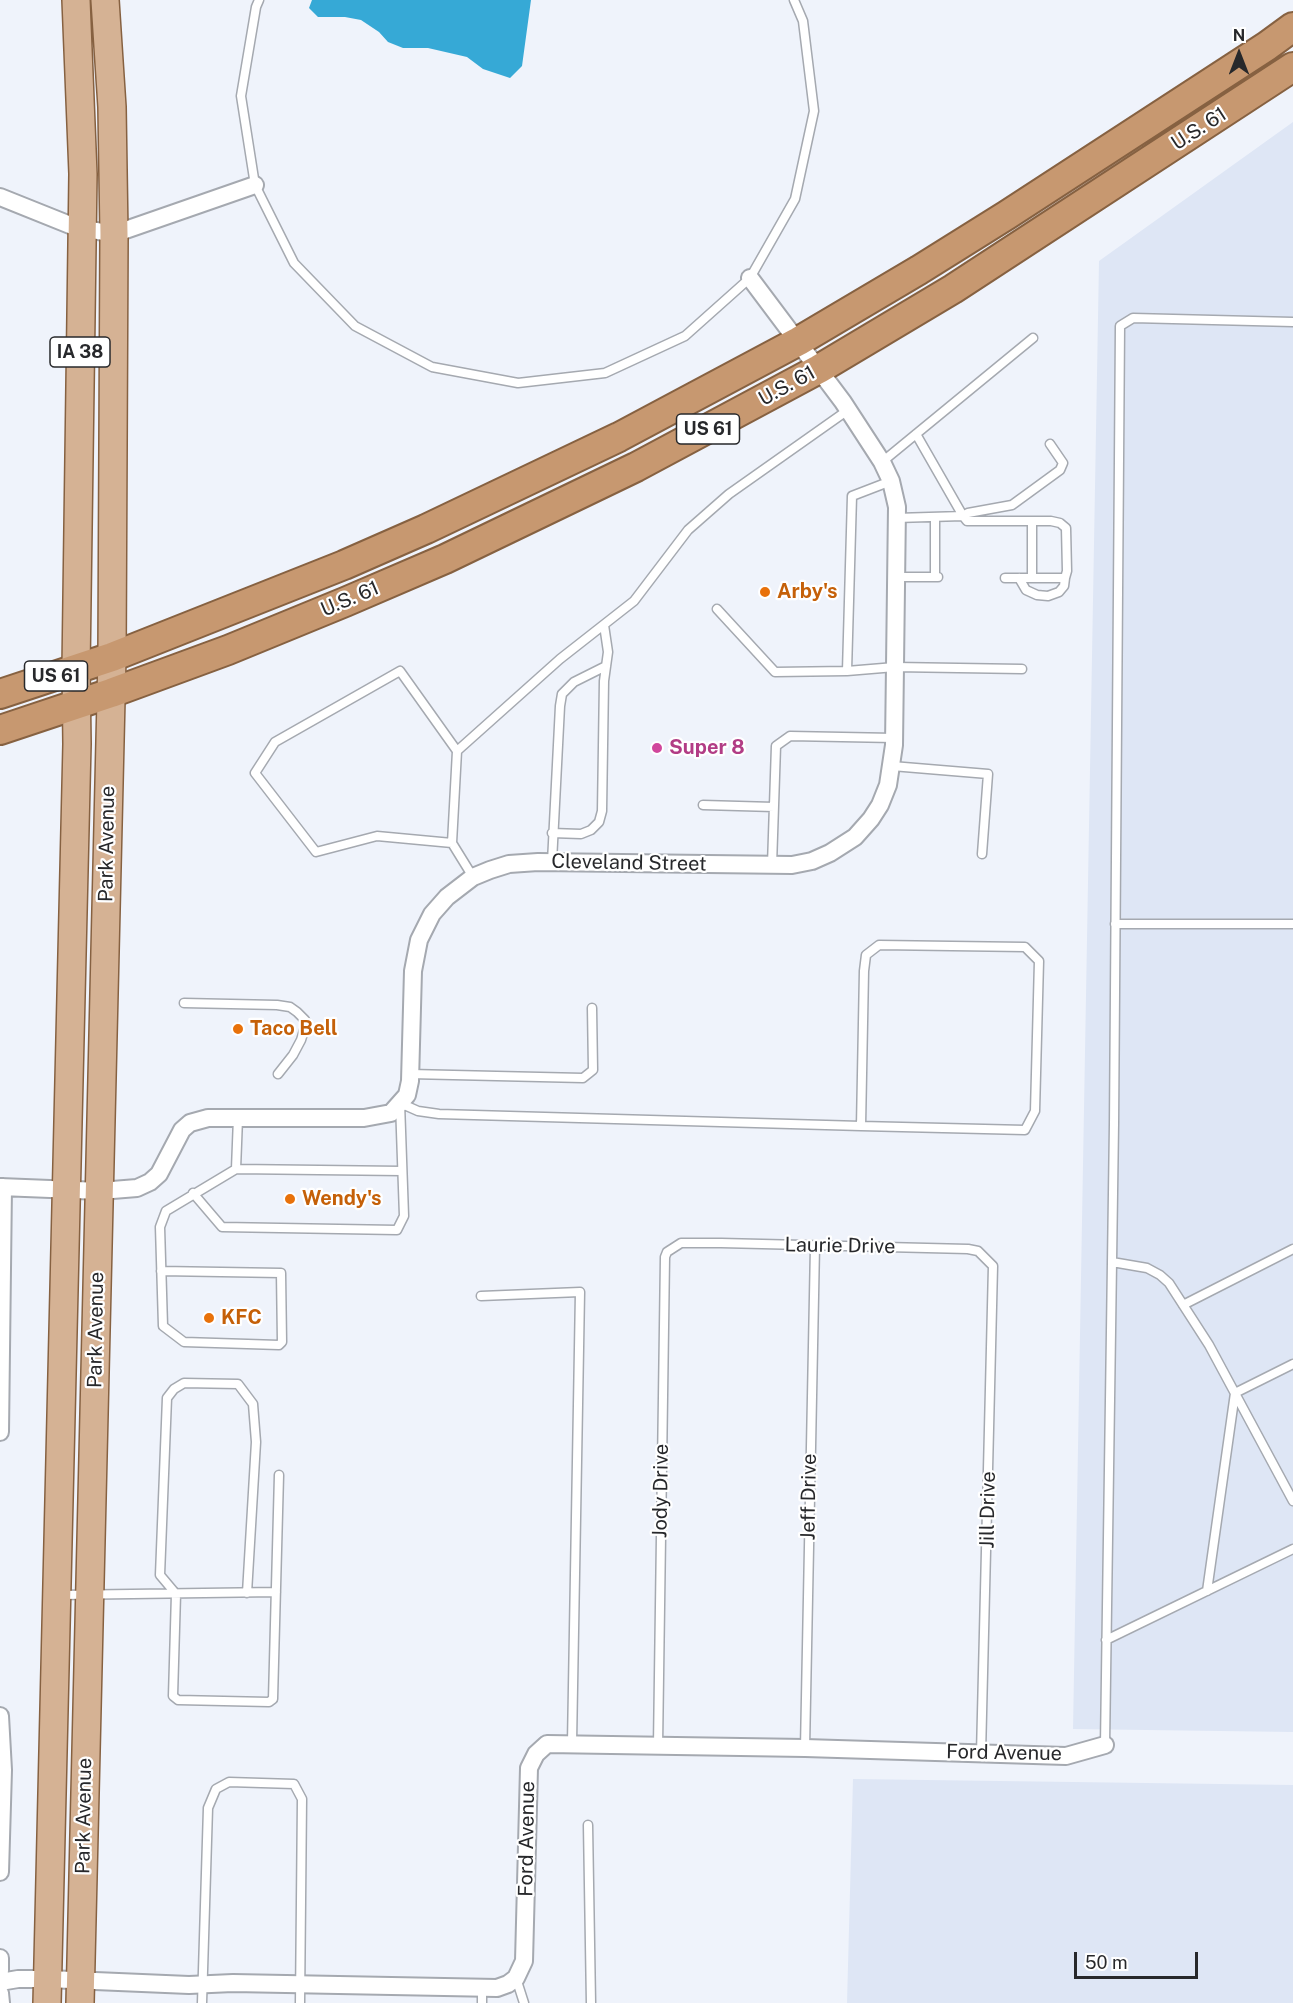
<!DOCTYPE html>
<style>
body{margin:0}
#map{position:relative;width:1293px;height:2003px;overflow:hidden;background:#eff3fb;font-family:"Public Sans",sans-serif}
canvas{display:block}
.north{position:absolute;left:1209px;top:24px;width:60px;height:60px;-webkit-text-stroke:4px #fff;paint-order:stroke;rotate:0deg;font-size:16px;font-weight:700;line-height:24px;text-align:center;color:#27282b}
.north::after{content:'';display:block;margin:auto;width:21px;height:27px;background:#27282b;clip-path:polygon(50% 0,100% 100%,50% 72%,0 100%)}
.scale{position:absolute;left:1074px;top:1952px;width:124px;height:27px;box-sizing:border-box;border:3px solid #27282b;border-top:0;padding-left:8px;font-size:18px;line-height:21px;white-space:nowrap;color:#27282b;-webkit-text-stroke:4px #fff;paint-order:stroke}
</style>
<div id="map">
<canvas width="1293" height="2003"></canvas>
<div class="north">N</div>
<div class="scale">50 m</div>
</div>
<script>
const context = document.querySelector('canvas').getContext('2d');
context.lineJoin = 'round';
function paint(path, color) {
  context.fillStyle = color;
  context.fill(path, 'evenodd');
}
function shape(rows) {
  const path = new Path2D();
  for (const r of rows) {
    path.moveTo(r[0], r[1]);
    for (let i = 2; i < r.length; i += 2) path.lineTo(r[i], r[i + 1]);
  }
  return path;
}
function strokePath(path, color, width, dash) {
  context.strokeStyle = color;
  context.lineWidth = width;
  context.lineCap = dash ? 'butt' : 'round';
  context.setLineDash(dash || []);
  context.stroke(path);
}
function label(font, color, halo, rows, align = 'center') {
  context.font = font + ' "Public Sans",sans-serif';
  context.lineWidth = 4.5;
  context.setLineDash([]);
  context.textBaseline = 'middle';
  context.strokeStyle = halo;
  context.fillStyle = color;
  for (const [text, x, y, turn = 0] of rows) {
    context.save();
    context.translate(x, y);
    context.rotate((+turn || 0) * Math.PI / 180);
    context.textAlign = isNaN(turn) ? turn : align;
    if (halo) context.strokeText(text, 0, 0);
    context.fillText(text, 0, 0);
    context.restore();
  }
}
const built = shape([
 [1293,122,1293,1732,1073,1729,1099,261],
 [853,1779,1293,1785,1293,2003,847,2003]
]);
const water = shape([
 [312,0,531,0,522,66,510,78,483,69,467,57,428,48,403,48,388,42,379,32,361,20,345,17,318,17,309,8]
]);
const service = shape([
 [259,0,256,7,241,96,255,185,294,263,355,326,432,367,518,383,605,373,685,336,750,278,795,199,814,111,803,21,794,0],
 [916,434,963,516,968,513,1012,505,1060,470,1063,463,1050,444],
 [882,462,1033,338],
 [896,518,963,516,967,521,1051,521,1060,523,1066,528,1067,571,1065,578,1005,578],
 [1032,521,1032,578],
 [896,577,938,577],
 [935,577,935,517],
 [1019,578,1026,590,1037,595,1048,596,1059,592,1064,586,1065,578],
 [717,609,775,672,847,671,895,667,1022,669],
 [847,671,852,496,891,481],
 [457,751,560,659,634,601,688,530,729,494,848,410],
 [892,766,988,774,982,854],
 [703,805,774,807],
 [552,833,581,834,591,830,599,822,602,811,604,681,608,652,604,625],
 [452,843,377,836,316,852,255,773,275,742,400,671,457,751,452,843,473,877],
 [552,862,560,706,562,694,574,682,606,666],
 [772,865,776,746,790,736,894,738],
 [1115,924,1293,924],
 [184,1003,277,1005,290,1007,297,1012,305,1020,305,1027,301,1040,293,1055,278,1074],
 [410,1074,583,1078,593,1070,592,1008],
 [236,1169,402,1171],
 [193,1193,222,1227,397,1230,404,1216,400,1103,418,1111,439,1114,861,1126,1025,1130,1035,1111,1039,961,1025,947,879,945,866,955,864,971,861,1126],
 [1112,1262,1147,1268,1160,1275,1169,1283,1209,1345,1293,1501],
 [161,1271,281,1273,282,1342,279,1345,184,1342,163,1326,160,1227,166,1211,236,1169,238,1118],
 [481,1296,580,1292,572,1743],
 [1183,1305,1293,1249],
 [1207,1591,1235,1393,1293,1364],
 [247,1593,256,1442,253,1404,238,1384,184,1383,174,1389,167,1398,160,1575,176,1594,173,1696,178,1700,269,1702,273,1699,279,1475],
 [60,1595,276,1592],
 [1106,1640,1293,1549],
 [1105,1745,1114,1124,1120,326,1133,318,1293,322],
 [658,1746,665,1257,667,1252,681,1243,721,1243,968,1249,978,1251,993,1266,981,1754],
 [805,1748,815,1246],
 [588,1825,591,2003],
 [516,1978,524,2003],
 [482,1987,482,2003],
 [202,2003,208,1808,216,1789,229,1782,294,1784,302,1799,300,2003]
]);
const minor = shape([
 [0,197,75,227,114,234,255,185],
 [0,1187,100,1191,137,1188,150,1182,159,1174,182,1130,190,1123,208,1118,364,1118,391,1113,407,1095,410,1081,413,971,419,940,432,914,447,897,473,877,490,870,509,864,538,862,792,865,812,861,830,853,855,837,871,819,880,805,888,785,894,745,897,507,891,481,882,462,843,402,750,278],
 [0,1432,3,1187],
 [0,1716,3,1770,0,1872],
 [0,1958,0,1971],
 [0,1982,18,1979,48,1979,189,1985,233,1983,497,1988,508,1984,516,1978,524,1961,529,1768,536,1754,547,1744,805,1748,1066,1756,1105,1745],
 [0,1993,1,2003]
]);
const primary = shape([
 [47,2003,77,744,76,669,83,174,76,0],
 [80,2003,112,657,114,234,112,107,105,0]
]);
const trunk = shape([
 [0,694,112,657,344,565,426,529,619,437,799,341,919,270,1007,215,1267,46,1293,27],
 [0,730,111,693,228,650,345,602,445,559,636,467,819,369,953,289,1293,67]
]);
const markers = [
 [765,592,6,"#e8710a"],
 [657,748,6,"#d1479c"],
 [238,1029,6,"#e8710a"],
 [290,1199,6,"#e8710a"],
 [209,1318,6,"#e8710a"]
];
const shields = [
 [80,352,60],
 [708,429,63],
 [56,676,63]
];
const shieldNames = [
 ["IA 38",80,352],
 ["US 61",708,429],
 ["US 61",56,676]
];
const streetNames = [
 ["U.S. 61",1199,129,-33],
 ["U.S. 61",787,386,-29],
 ["U.S. 61",350,599,-23],
 ["Park Avenue",107,844,-89],
 ["Cleveland Street",629,863,1],
 ["Laurie Drive",840,1246,1],
 ["Park Avenue",96,1330,-89],
 ["Jody Drive",661,1491,-89],
 ["Jeff Drive",809,1497,-89],
 ["Jill Drive",988,1510,-89],
 ["Ford Avenue",1004,1753,1],
 ["Park Avenue",84,1816,-89],
 ["Ford Avenue",527,1839,-89]
];
const foodNames = [
 ["Arby's",777,592],
 ["Taco Bell",250,1029],
 ["Wendy's",302,1199],
 ["KFC",221,1318]
];
const hotelNames = [
 ["Super 8",669,748]
];
paint(built, '#dee6f5');
paint(water, '#36a9d6');
strokePath(service, '#a5a9b0', 11);
strokePath(minor, '#a5a9b0', 20);
strokePath(primary, '#866141', 30);
strokePath(trunk, '#866141', 32);
strokePath(service, '#fff', 8);
strokePath(minor, '#fff', 16);
strokePath(primary, '#d5b294', 27);
strokePath(trunk, '#c79870', 28);
for (const [x, y, r, color] of markers) {
  const dot = new Path2D();
  dot.arc(x, y, r, 0, 2 * Math.PI);
  context.fillStyle = color;
  context.fill(dot);
  strokePath(dot, '#fff', 2);
}
for (const [x, y, w] of shields) {
  const box = new Path2D();
  box.roundRect(x - w / 2, y - 15, w, 30, 4.5);
  context.fillStyle = '#fff';
  context.fill(box);
  strokePath(box, '#27282b', 1.5);
}
label('bold 18px', '#27282b', null, shieldNames);
label('20px', '#27282b', '#fff', streetNames);
label('bold 20px', '#c56008', '#fff', foodNames, 'left');
label('bold 20px', '#b23c85', '#fff', hotelNames, 'left');
</script>
